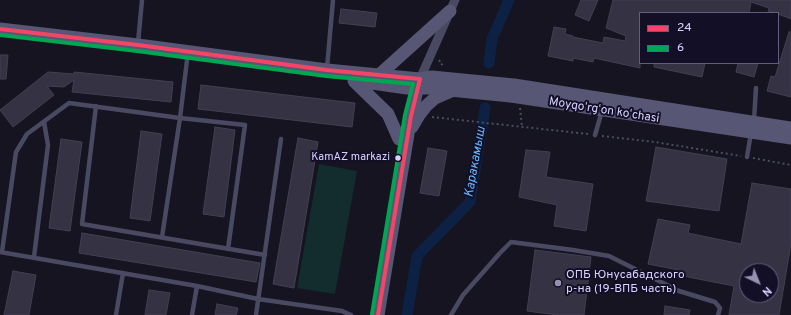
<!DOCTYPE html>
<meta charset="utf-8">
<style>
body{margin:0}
#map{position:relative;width:791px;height:315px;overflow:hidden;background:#161421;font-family:Overpass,sans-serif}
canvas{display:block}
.legend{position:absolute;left:639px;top:12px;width:140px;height:52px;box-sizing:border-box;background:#130f26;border:1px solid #625e7d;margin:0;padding:5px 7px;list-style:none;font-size:12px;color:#d9d4ff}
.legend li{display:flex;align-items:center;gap:8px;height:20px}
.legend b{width:20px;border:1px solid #625e7d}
.north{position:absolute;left:739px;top:263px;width:40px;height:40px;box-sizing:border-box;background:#130f26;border:1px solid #625e7d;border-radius:50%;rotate:137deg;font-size:11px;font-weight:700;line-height:16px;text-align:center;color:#d9d4ff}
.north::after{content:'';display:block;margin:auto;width:14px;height:18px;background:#9591b1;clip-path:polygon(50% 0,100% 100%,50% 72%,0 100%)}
</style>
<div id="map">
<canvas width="791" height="315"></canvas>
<ul class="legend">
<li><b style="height:5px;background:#f34667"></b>24</li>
<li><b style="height:5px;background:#00a651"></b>6</li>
</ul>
<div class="north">N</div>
</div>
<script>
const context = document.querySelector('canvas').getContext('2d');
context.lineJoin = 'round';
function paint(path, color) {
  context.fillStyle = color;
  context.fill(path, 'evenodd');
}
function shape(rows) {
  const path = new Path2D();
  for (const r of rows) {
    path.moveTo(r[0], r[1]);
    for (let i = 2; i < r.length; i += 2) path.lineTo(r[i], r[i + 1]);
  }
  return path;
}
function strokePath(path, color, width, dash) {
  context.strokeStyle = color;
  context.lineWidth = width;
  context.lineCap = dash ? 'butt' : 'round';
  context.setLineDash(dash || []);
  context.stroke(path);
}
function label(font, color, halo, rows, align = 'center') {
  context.font = font + ' Overpass,sans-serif';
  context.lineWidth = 4;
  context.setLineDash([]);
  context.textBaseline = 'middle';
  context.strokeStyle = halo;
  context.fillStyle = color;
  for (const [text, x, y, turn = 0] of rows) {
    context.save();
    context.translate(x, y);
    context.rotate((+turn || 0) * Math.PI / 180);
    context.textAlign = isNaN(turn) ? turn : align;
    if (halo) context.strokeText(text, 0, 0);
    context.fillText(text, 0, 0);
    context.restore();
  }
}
const green = shape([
 [319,164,357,171,335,294,297,288]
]);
const canal = shape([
 [489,63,492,39,509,0],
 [407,315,417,256,470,202,485,108]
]);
const building = shape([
 [581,0,598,0,589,21,575,15,581,0],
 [613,0,791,0,791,19,778,14,778,13,768,11,769,8,751,2,749,13,640,13,640,68,594,58,593,62,573,58,573,61,548,56,554,27,566,29,565,34,573,36,573,37,603,43,604,37,625,41,626,36,606,28,613,0],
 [341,9,377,13,375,27,339,23,341,9],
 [789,32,791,32,791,97,767,91,771,76,775,77,789,32],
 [0,55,8,55,6,79,0,79,0,55],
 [654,63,705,63,702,77,654,67,654,63],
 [738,63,758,63,754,77,736,72,738,63],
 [48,72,74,74,74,72,173,82,171,102,72,92,74,80,64,87,47,86,54,95,13,127,0,110,48,72],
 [201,85,355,103,352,127,198,109,201,85],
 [215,127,235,130,224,217,203,214,215,127],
 [141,131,162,134,150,221,130,218,141,131],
 [298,138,318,142,294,288,273,284,298,138],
 [61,139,82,142,70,231,49,228,61,139],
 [656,147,727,159,719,211,646,201,656,147],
 [428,148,447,151,439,196,420,193,428,148],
 [526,150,550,152,546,177,593,184,586,231,554,226,557,205,519,197,526,150],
 [752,183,791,189,791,244,779,315,729,315,734,286,683,276,684,271,648,264,658,219,690,225,688,233,741,244,752,183],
 [747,271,771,271,771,295,747,295,747,271],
 [82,233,260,263,256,282,79,253,82,233],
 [535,250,591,257,584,315,558,315,527,311,535,250],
 [13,271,36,275,29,315,4,315,13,271],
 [149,290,170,293,166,315,145,315,149,290],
 [217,304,238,308,236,315,215,315,217,304],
 [665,306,690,310,689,315,664,315,665,306]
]);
const path = shape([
 [440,60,439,62,445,67],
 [520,108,522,127],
 [432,117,588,134],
 [602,136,655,142,741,156],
 [753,158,791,165]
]);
const lane = shape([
 [138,43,142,0],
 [327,68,333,0],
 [96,106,82,224,265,255],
 [754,120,756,88],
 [595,135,602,111],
 [747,157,751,133],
 [162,237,180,118,245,125,228,249],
 [0,252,197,286,258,299,342,311,351,315],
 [2,252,16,152,27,134,69,103,180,118,188,52],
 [34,257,48,145,44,122],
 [116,315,123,273],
 [192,315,197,286],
 [256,315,281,139],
 [451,315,463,295,500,253,511,242,573,250,609,256,679,291,715,302,720,308,718,315]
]);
const street = shape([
 [420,79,455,0]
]);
const secondary = shape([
 [0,29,138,45,327,70,420,79,432,77,514,85,791,128],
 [379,75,450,11],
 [354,81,388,114,399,139],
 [365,82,407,88,429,88,511,96,791,138],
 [412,127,419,115,426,106,435,98,451,91],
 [378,315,411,116,419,81]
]);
const bus1 = shape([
 [0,29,138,45,327,70,420,79,411,116,378,315]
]);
const bus2 = shape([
 [0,35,137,51,326,76,413,84,405,115,372,314]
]);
const markers = [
 [398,158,3.5,"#d9d4ff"],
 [558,283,4,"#9591b1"]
];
const busNames = [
 ["KamAZ markazi",390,158]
];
const streetNames = [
 ["Moyqoʻrgʻon koʻchasi",604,111,9]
];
const poiNames = [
 ["ОПБ Юнусабадского",566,276],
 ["р-на (19-ВПБ часть)",566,290]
];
const waterNames = [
 ["Каракамыш",476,162,-80]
];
paint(green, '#132c2d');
strokePath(canal, '#0d2144', 11);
paint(building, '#343243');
strokePath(building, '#433f54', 1);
strokePath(path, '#44505f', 2, [2, 3]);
strokePath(lane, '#4a4962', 4.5);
strokePath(street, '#4a4962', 9);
strokePath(secondary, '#575674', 13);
strokePath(bus1, '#f34667', 4);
strokePath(bus2, '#00a651', 4);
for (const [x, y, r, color] of markers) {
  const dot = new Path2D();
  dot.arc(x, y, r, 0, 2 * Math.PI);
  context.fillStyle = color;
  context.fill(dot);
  strokePath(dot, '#130f26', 1.5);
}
label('11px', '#d9d4ff', '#130f26', busNames, 'right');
label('12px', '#d9d4ff', '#130f26', streetNames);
label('12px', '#d9d4ff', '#130f26', poiNames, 'left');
label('italic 13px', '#62b6ff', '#130f26', waterNames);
</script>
